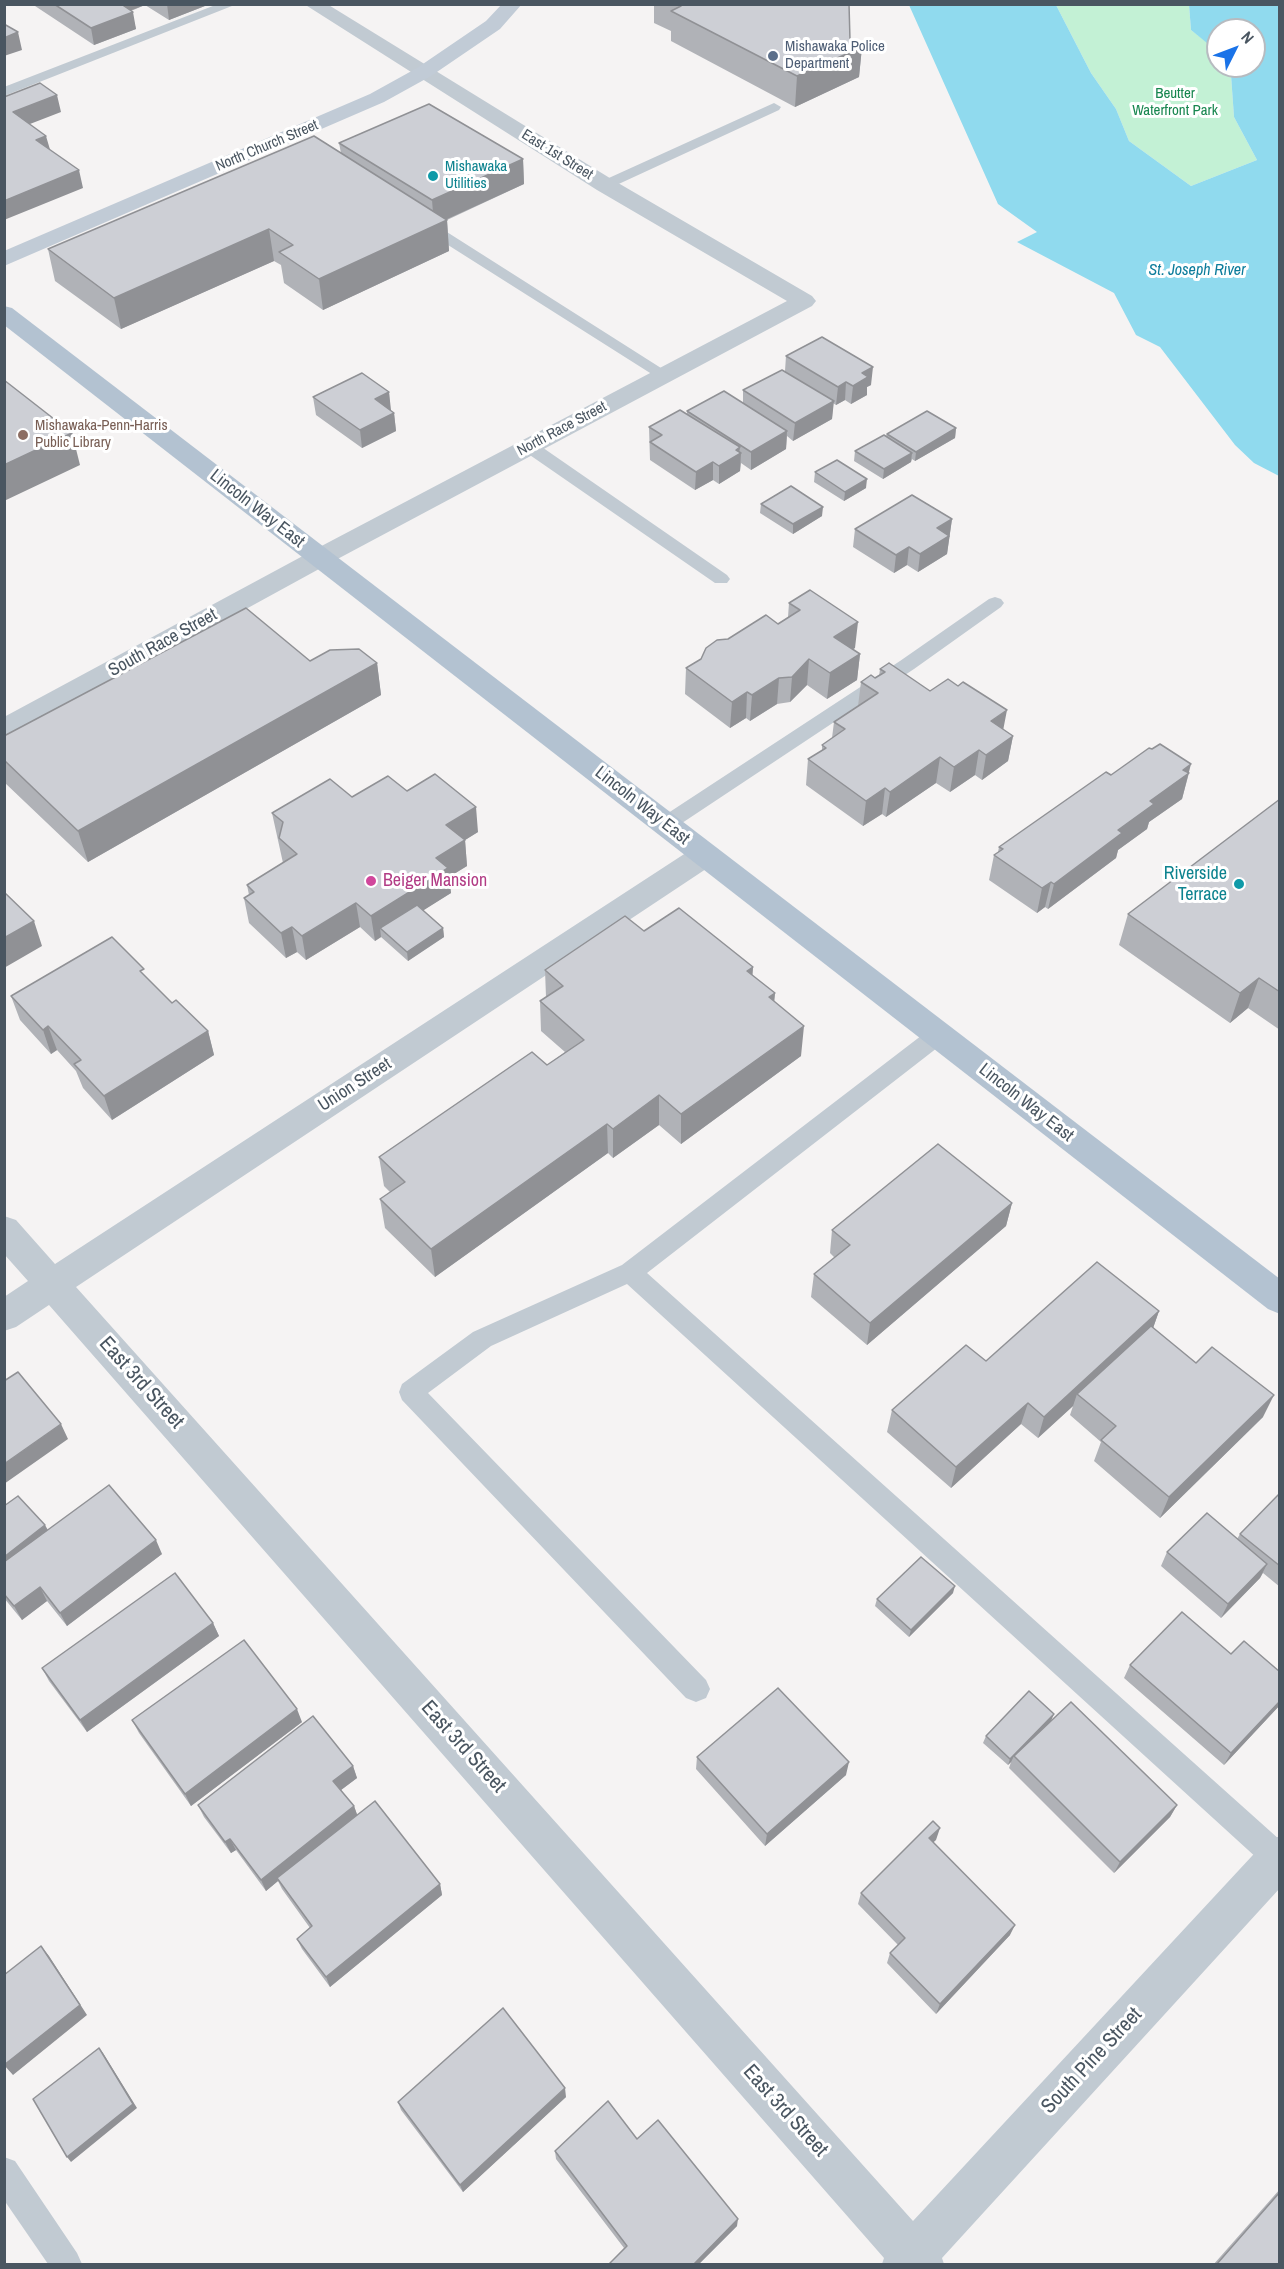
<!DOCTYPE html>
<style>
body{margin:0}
#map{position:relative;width:1284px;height:2269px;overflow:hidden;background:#f5f3f3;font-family:"Archivo Narrow",sans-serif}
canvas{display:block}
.frame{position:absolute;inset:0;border:6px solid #4a5661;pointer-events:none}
.north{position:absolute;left:1206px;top:18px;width:60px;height:60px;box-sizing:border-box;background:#fff;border:2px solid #b7bbc0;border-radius:50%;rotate:48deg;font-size:16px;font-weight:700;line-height:24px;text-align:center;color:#4a5661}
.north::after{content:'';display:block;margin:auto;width:21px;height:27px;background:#1a73e8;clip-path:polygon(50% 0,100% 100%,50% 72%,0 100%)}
</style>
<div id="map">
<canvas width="1284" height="2269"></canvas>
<div class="frame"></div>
<div class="north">N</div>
</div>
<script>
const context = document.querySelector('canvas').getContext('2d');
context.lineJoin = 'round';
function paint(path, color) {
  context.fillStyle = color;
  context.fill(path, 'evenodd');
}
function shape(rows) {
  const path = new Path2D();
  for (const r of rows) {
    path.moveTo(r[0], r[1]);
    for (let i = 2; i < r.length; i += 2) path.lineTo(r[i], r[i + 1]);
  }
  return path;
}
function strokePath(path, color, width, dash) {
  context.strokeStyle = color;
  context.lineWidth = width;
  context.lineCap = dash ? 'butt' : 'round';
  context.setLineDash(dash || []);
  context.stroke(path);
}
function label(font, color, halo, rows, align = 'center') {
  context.font = font + ' "Archivo Narrow",sans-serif';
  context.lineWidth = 6;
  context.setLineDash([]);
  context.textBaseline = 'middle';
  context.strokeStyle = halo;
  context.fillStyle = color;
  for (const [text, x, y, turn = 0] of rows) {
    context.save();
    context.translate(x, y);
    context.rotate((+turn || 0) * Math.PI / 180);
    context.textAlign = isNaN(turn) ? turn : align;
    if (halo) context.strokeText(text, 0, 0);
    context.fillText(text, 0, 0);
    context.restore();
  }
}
const green = shape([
 [1056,5,1189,5,1191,30,1217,50,1218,66,1226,66,1231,75,1234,117,1257,160,1191,186,1129,141,1116,109,1091,73]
]);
const water = shape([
 [909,5,1056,5,1091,73,1116,109,1129,141,1191,186,1257,160,1234,117,1231,75,1226,66,1254,66,1254,30,1218,30,1218,52,1191,30,1189,5,1279,5,1279,476,1254,463,1235,445,1160,347,1136,335,1114,293,1017,242,1037,232,998,204]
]);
const lane = shape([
 [218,4,237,4,4,96,4,87,218,4],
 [774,103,781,107,779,110,610,188,600,188,598,185,600,182,774,103],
 [423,218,428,220,672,375,664,380,658,378,418,226,415,223,418,220,423,218],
 [530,442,536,443,727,575,730,579,727,583,715,583,524,451,522,447,524,443,530,442],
 [995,597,1001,599,1004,603,1001,607,914,669,673,829,666,831,659,829,656,824,659,819,900,661,989,599,995,597],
 [938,1027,946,1029,949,1035,946,1041,647,1273,1280,1840,1280,1874,1270,1870,627,1284,491,1346,428,1393,706,1680,710,1689,706,1698,696,1702,686,1698,402,1400,399,1392,402,1384,473,1332,622,1265,930,1029,938,1027],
 [4,2157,15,2161,77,2253,82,2264,48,2264,4,2200,4,2157]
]);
const street = shape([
 [304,4,327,4,613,180,812,296,816,301,812,306,330,563,14,736,4,738,4,717,312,551,787,301,597,190,304,4],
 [705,844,715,847,720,855,715,863,76,1287,913,2221,1265,1842,1280,1836,1280,1888,942,2258,944,2264,882,2264,884,2258,49,1305,16,1327,4,1331,4,1297,28,1281,4,1254,4,1216,16,1220,55,1264,695,847,705,844]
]);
const secondary = shape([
 [502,4,522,4,500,29,431,76,384,102,4,266,4,251,370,94,417,68,486,21,502,4]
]);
const primary = shape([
 [4,306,12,308,1280,1279,1280,1314,1268,1309,4,325,4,306]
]);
const wall = shape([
 [32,4,210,4,169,20,145,5,131,11,136,29,94,45],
 [654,4,849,4,850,40,862,47,859,77,795,107,671,41,671,31,654,23],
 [339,143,523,159,524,184,447,220,449,251,323,310,284,283,281,265,274,261,121,329,55,281,48,249,341,153],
 [786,356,871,385,867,387,867,395,851,404,845,400,836,405,833,403,832,419,793,441,787,436,786,449,751,470,741,463,740,471,719,484,713,480,695,490,650,460,649,427,687,414,687,411,743,403,743,390,785,371],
 [389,392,390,410,394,413,396,431,362,448,316,415,313,397],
 [956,428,955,438,915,461,912,459,911,462,883,479,854,461,855,451,886,436,887,434],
 [815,472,866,488,844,501,814,482],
 [761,504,822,516,793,534,760,513],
 [952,519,947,554,918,572,907,565,894,573,853,547,855,529],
 [789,603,855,648,852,649,860,654,857,680,827,699,807,685,790,702,777,704,750,721,746,718,730,728,685,694,686,668,701,659,728,639,778,624,788,617],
 [310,661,377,663,381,695,88,862,4,782,4,736],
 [880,669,930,691,1003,729,1013,736,1008,761,982,780,975,775,950,792,936,783,886,817,882,814,863,826,806,785,808,759,822,751,822,745,832,738,834,722,858,706,861,682,875,678,879,676],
 [1189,773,1182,799,1149,822,1147,829,1118,850,1116,858,1048,909,1045,907,1037,913,989,880,994,855,998,852,999,847,1111,775],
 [407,791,478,832,465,840,467,866,449,877,451,893,423,910,443,928,444,937,408,961,381,937,375,941,360,927,306,960,297,952,286,958,249,923,244,898,249,895,247,885,283,863,272,813,352,797],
 [1280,799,1280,1030,1248,1008,1230,1023,1119,945,1128,914],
 [644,931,753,967,752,975,775,993,774,1002,801,1056,681,1144,659,1125,613,1158,608,1153,435,1277,385,1228,380,1199,390,1192,384,1186,379,1157,547,1065,565,1052,541,1031,540,1001,546,997,545,970],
 [146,977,172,1003,208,1031,214,1055,112,1120,83,1088,76,1071,57,1050,51,1054,20,1020,11,996],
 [1012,1203,1006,1226,867,1345,811,1297,814,1274,835,1258,830,1253,832,1230],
 [1159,1311,1153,1328,1263,1417,1160,1518,1094,1461,1101,1442,1070,1415,1073,1406,1038,1438,1021,1424,951,1488,887,1432,892,1410,986,1361],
 [1280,1493,1280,1587,1263,1573,1260,1578,1221,1618,1161,1566,1167,1552,1237,1539,1240,1534],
 [4,1506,47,1530,162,1554,67,1626,47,1601,22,1620,4,1598],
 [953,1593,909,1637,875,1606,877,1599],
 [213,1623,219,1636,87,1732,49,1681,42,1668],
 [1130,1665,1280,1705,1224,1765,1124,1678],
 [132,1720,302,1722,191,1806,139,1733],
 [1051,1720,1177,1805,1170,1817,1114,1873,1009,1768,1011,1762,1008,1765,983,1743,986,1736],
 [697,1757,846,1775,765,1846,696,1769],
 [353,1766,357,1778,341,1790,354,1806,357,1815,440,1884,442,1895,330,1987,302,1949,297,1939,310,1928,282,1889,278,1881,266,1891,236,1850,231,1853,204,1817,198,1805],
 [936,1840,933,1842,1010,1935,936,2014,887,1963,890,1953,898,1945,858,1904,861,1893],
 [566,2097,463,2192,401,2110,398,2102],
 [637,2139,737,2226,698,2265,608,2265,624,2248,556,2159,555,2151],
 [1280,2189,1280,2265,1213,2265]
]);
const shadedWall = shape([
 [114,4,145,4,145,5,116,16],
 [167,4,210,4,169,20],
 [133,12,136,29,94,45,91,28],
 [18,32,22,50,4,56,4,38],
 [862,47,859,77,795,107,797,76],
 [57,95,61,112,17,129,13,112],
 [46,136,51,153,36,140],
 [523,159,524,184,434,225,432,200],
 [79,170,83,188,4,220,4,201],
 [447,220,449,251,323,310,319,279],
 [269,229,274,261,121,329,114,298],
 [873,367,871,385,867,387,867,395,851,404,853,386,862,373],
 [846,382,845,400,836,405,838,387],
 [389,392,391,410,377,417,375,399],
 [834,401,832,419,793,441,795,423],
 [394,413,396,431,362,448,360,430],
 [956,428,955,438,915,461,916,452],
 [787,431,786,449,751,470,751,452],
 [72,433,80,465,4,501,4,465],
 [740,447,739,454,741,453,740,471,719,484,719,466,736,450],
 [912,453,911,462,883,479,884,469],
 [713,462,713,480,695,490,696,472],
 [867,479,866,488,844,501,845,492],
 [823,507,822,516,793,534,793,524],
 [952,519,947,554,918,572,920,554,937,528],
 [909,547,907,565,894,573,896,555],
 [858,622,855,648,831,663,834,637],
 [860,654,857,680,827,699,830,673],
 [809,659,807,685,790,702,792,677],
 [377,663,381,695,88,862,78,831],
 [779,678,777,704,750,721,752,695],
 [747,692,746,718,730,728,732,702],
 [1007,710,1002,736,991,721],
 [1013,736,1008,761,982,780,986,755],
 [979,750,975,775,950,792,954,767],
 [940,757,936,783,886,817,890,792],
 [1191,764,1182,799,1149,822,1147,829,1118,850,1116,858,1048,909,1054,884,1118,830,1183,770],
 [885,788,882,814,863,826,866,801],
 [476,807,478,832,449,850,446,825],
 [465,840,467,866,449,877,451,893,386,934,380,928,381,937,375,941,371,916,436,858],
 [1051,882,1045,907,1037,913,1042,888],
 [356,903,360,927,306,960,302,936],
 [34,921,42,946,4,968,4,938],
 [292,927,297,952,286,958,281,933],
 [443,928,444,937,408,961,407,952],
 [753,967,751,998,747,971],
 [1259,978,1248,1008,1230,1023,1240,993],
 [775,993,772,1023,769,997],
 [48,1026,57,1050,51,1054,43,1030],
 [804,1026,801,1056,681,1144,681,1114],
 [208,1031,214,1055,112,1120,104,1096],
 [659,1095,659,1125,613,1158,613,1129],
 [607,1124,608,1153,435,1277,431,1249],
 [1012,1203,1006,1226,867,1345,870,1323],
 [1159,1311,1151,1334,1077,1394,1073,1406,1038,1438,1044,1417],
 [1274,1395,1263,1417,1160,1518,1169,1497],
 [1028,1403,1021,1424,951,1488,956,1467],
 [61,1424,68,1439,4,1484,4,1464],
 [45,1525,49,1532,4,1567,4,1557],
 [156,1540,162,1554,67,1626,60,1613],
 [1267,1564,1260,1578,1221,1618,1228,1604],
 [955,1586,953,1593,909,1637,911,1630],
 [40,1587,47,1601,22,1620,14,1606],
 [213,1623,219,1636,87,1732,80,1720],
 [1280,1701,1280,1705,1224,1765,1231,1753],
 [297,1709,302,1722,191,1806,185,1794],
 [1054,1714,1051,1721,1014,1756,1011,1762,1008,1765,1010,1759],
 [849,1762,846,1775,765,1846,767,1834],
 [353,1766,357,1778,337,1793,333,1781],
 [1177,1805,1170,1817,1114,1873,1120,1862],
 [354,1806,358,1817,277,1878,278,1881,266,1891,261,1880],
 [940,1828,936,1840,925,1850,929,1838],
 [230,1839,236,1850,231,1853,225,1842],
 [440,1884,442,1895,330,1987,326,1977],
 [1015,1925,1010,1935,936,2014,940,2004],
 [41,1946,49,1956,87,2015,13,2075,4,2065],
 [99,2048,103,2053,137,2108,71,2162,67,2157],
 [565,2088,566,2097,463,2192,460,2185],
 [738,2219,737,2226,698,2265,693,2265]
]);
const building = shape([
 [54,4,121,4,133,12,91,28,54,4],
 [677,4,849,4,850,40,862,47,797,76,671,11,681,6,677,4],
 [4,24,18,32,4,38,4,24],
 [40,83,57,95,13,112,46,136,36,140,79,170,4,201,4,97,40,83],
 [429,104,523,159,432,200,339,143,429,104],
 [314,136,447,220,319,279,279,252,293,245,269,229,114,298,48,249,314,136],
 [822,337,873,367,862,373,868,377,853,386,846,382,838,387,786,356,822,337],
 [782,370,834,401,795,423,743,390,782,370],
 [362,373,389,392,375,399,394,413,360,430,313,397,362,373],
 [4,380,72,433,4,465,4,380],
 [724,391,787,431,751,452,687,411,724,391],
 [680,410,740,447,736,450,741,453,719,466,713,462,696,472,650,442,662,435,649,427,680,410],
 [927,411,956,428,916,452,887,434,927,411],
 [884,435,912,453,884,469,855,451,884,435],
 [837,460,867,479,845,492,815,472,837,460],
 [791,486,823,507,793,524,761,504,791,486],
 [912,495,952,519,937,528,949,536,920,554,909,547,896,555,855,529,912,495],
 [810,590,858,622,834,637,860,654,830,673,809,659,792,677,779,678,752,695,747,692,732,702,686,668,701,659,706,648,717,640,728,639,766,615,778,624,800,610,789,603,810,590],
 [246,608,310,661,330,650,359,649,377,663,78,831,4,760,4,736,246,608],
 [889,663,930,691,948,679,958,686,963,682,1007,710,991,721,1013,736,986,755,979,750,954,767,940,757,890,792,885,788,866,801,808,759,826,748,822,745,845,729,834,722,878,693,861,682,871,675,875,678,885,672,880,669,889,663],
 [1160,744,1191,764,1183,770,1189,773,1150,801,1154,804,1118,830,1122,833,1054,884,1051,882,1042,888,994,855,1003,849,999,847,1106,772,1111,775,1149,748,1152,749,1160,744],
 [435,774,476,807,446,825,465,840,436,858,448,868,371,916,356,903,302,936,292,927,281,933,244,898,254,892,247,885,297,854,279,838,283,822,272,813,330,779,352,797,388,776,407,791,435,774],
 [1280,799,1280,992,1259,978,1240,993,1128,914,1280,799],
 [4,892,34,921,4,938,4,892],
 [417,905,443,928,407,952,380,928,417,905],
 [679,908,753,967,747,971,775,993,769,997,804,1026,681,1114,659,1095,613,1129,607,1124,431,1249,380,1199,405,1182,379,1157,532,1052,547,1065,584,1040,540,1001,563,986,545,970,625,916,644,931,679,908],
 [112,937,144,969,140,971,172,1003,176,1000,208,1031,104,1096,74,1064,81,1060,48,1026,43,1030,11,996,112,937],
 [938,1144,1012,1203,870,1323,814,1274,850,1245,832,1230,938,1144],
 [1097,1262,1159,1311,1044,1417,1028,1403,956,1467,892,1410,966,1345,986,1361,1097,1262],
 [1151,1326,1196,1363,1212,1347,1274,1395,1169,1497,1101,1440,1116,1426,1077,1394,1151,1326],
 [18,1372,61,1424,4,1464,4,1381,18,1372],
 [109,1485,156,1540,60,1613,40,1587,14,1606,4,1594,4,1562,109,1485],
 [1280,1493,1280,1566,1240,1534,1280,1493],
 [18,1496,45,1525,4,1557,4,1506,18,1496],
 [1207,1513,1267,1564,1228,1604,1167,1552,1207,1513],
 [921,1557,955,1586,911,1630,877,1599,921,1557],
 [175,1573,213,1623,80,1720,42,1668,175,1573],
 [1182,1612,1231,1654,1244,1641,1280,1672,1280,1701,1231,1753,1130,1665,1182,1612],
 [244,1640,297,1709,185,1794,132,1720,244,1640],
 [778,1688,849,1762,767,1834,697,1757,778,1688],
 [1029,1691,1054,1714,1010,1759,986,1736,1029,1691],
 [1071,1702,1177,1805,1120,1862,1014,1756,1071,1702],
 [313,1716,353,1766,333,1781,354,1806,261,1880,230,1839,225,1842,198,1805,313,1716],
 [375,1801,440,1884,326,1977,297,1939,312,1926,277,1878,375,1801],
 [933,1821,940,1828,929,1838,1015,1925,940,2004,890,1953,905,1938,861,1893,933,1821],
 [41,1946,80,2005,4,2065,4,1975,41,1946],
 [503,2008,565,2088,460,2185,398,2102,503,2008],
 [99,2048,133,2104,67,2157,33,2099,99,2048],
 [608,2101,637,2139,658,2120,738,2219,693,2265,608,2265,627,2246,555,2151,608,2101],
 [1280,2192,1280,2265,1216,2265,1280,2192]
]);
const markers = [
 [773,56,6,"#5c6f8a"],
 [433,176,6,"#0f9aa8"],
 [23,435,6,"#8d6e63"],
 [371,881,6,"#d1479c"],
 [1239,884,6,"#0f9aa8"]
];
const farServicenames = [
 ["Mishawaka Police",785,47],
 ["Department",785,64]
];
const farParknames = [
 ["Beutter",1175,94],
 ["Waterfront Park",1175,111]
];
const farStreetnames = [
 ["North Church Street",267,146,-23],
 ["East 1st Street",557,155,32],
 ["North Race Street",562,429,-28]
];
const farCulturenames = [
 ["Mishawaka",445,167],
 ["Utilities",445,184]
];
const farEducationnames = [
 ["Mishawaka-Penn-Harris",35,426],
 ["Public Library",35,443]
];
const farWaternames = [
 ["St. Joseph River",1197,271]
];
const streetNames = [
 ["Lincoln Way East",257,509,38],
 ["South Race Street",163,643,-29],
 ["Lincoln Way East",642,806,38],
 ["Union Street",355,1085,-33],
 ["Lincoln Way East",1026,1103,38]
];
const cultureNames = [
 ["Riverside",1227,874],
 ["Terrace",1227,895]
];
const hotelNames = [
 ["Beiger Mansion",383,881]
];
const nearStreetnames = [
 ["East 3rd Street",141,1383,48],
 ["East 3rd Street",463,1747,48],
 ["South Pine Street",1092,2061,-47],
 ["East 3rd Street",785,2111,48]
];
paint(green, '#c3f1d5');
paint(water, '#90daee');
paint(lane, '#c1cad2');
paint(street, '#c1cad2');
paint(secondary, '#c1cbd6');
paint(primary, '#b3c2d1');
paint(wall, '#b0b2b7');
paint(shadedWall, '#909195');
paint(building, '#cdcfd5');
strokePath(building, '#909195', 1.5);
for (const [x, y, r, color] of markers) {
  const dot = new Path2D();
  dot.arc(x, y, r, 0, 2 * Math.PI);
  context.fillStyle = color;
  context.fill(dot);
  strokePath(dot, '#fff', 2);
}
label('15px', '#4e5e75', '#fff', farServicenames, 'left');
label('15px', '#17864f', '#fff', farParknames);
label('15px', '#4a5661', '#fff', farStreetnames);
label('15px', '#0d838f', '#fff', farCulturenames, 'left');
label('15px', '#785e54', '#fff', farEducationnames, 'left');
label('italic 16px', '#0c7c9b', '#fff', farWaternames);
label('18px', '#4a5661', '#fff', streetNames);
label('18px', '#0d838f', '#fff', cultureNames, 'right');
label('18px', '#b23c85', '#fff', hotelNames, 'left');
label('21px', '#4a5661', '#fff', nearStreetnames);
</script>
